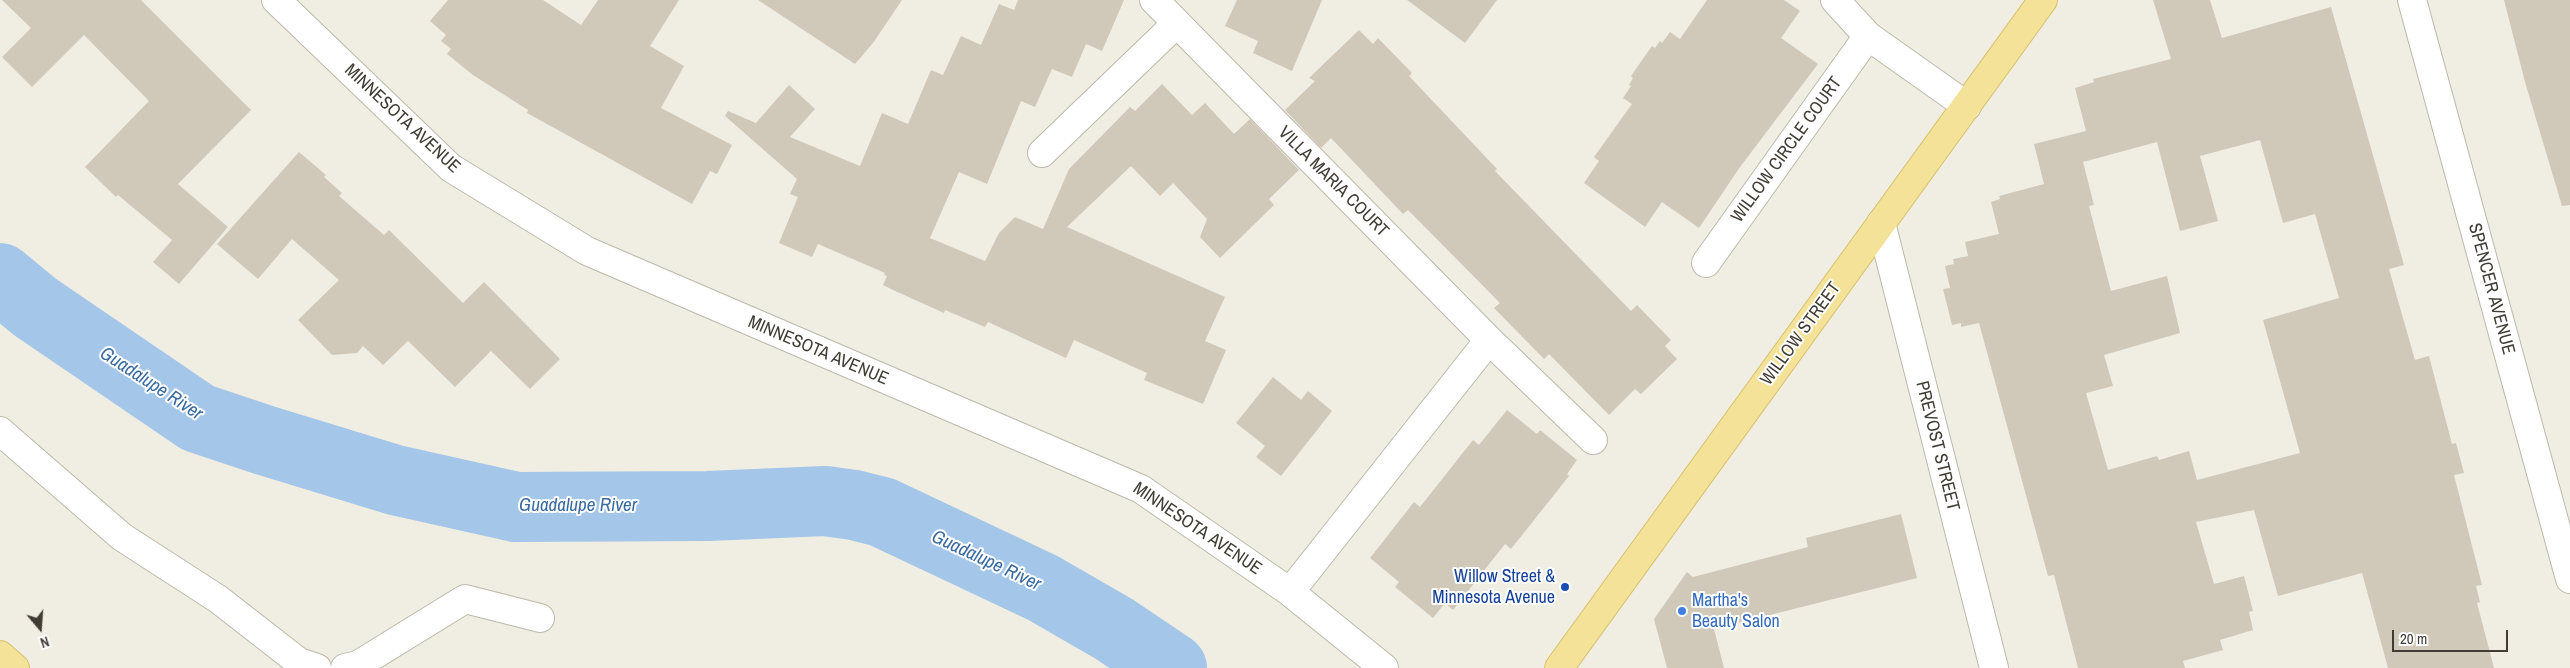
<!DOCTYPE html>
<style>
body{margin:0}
#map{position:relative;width:2570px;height:668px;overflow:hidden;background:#f0ede3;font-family:"Archivo Narrow",sans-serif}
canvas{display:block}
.north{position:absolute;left:15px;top:603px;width:50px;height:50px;-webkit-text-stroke:4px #fff;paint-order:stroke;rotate:162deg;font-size:14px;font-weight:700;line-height:20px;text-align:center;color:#413d34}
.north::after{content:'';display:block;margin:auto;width:18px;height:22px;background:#413d34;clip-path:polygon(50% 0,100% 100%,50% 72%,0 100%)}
.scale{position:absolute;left:2392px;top:630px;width:116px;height:22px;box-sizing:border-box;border:2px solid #413d34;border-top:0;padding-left:6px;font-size:15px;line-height:18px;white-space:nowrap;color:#413d34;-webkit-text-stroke:4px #fff;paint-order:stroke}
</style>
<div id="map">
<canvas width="2570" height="668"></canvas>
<div class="north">N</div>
<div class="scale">20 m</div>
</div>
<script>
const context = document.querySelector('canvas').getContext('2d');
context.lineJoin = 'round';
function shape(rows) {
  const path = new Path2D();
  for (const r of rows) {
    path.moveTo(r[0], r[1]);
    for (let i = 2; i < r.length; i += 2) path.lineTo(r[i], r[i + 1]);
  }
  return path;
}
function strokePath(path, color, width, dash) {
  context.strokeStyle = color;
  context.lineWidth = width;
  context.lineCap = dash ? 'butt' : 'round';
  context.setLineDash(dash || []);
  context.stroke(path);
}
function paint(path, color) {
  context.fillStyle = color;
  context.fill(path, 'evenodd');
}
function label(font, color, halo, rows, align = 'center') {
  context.font = font + ' "Archivo Narrow",sans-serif';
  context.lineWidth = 4;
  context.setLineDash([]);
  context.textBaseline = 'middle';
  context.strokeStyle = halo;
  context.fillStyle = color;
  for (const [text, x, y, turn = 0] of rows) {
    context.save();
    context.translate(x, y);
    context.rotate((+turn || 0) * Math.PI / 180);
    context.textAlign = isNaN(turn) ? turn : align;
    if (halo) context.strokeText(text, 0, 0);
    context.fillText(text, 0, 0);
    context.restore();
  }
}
const river = shape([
 [0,278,35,307,198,418,264,440,395,480,516,507,708,506,825,501,854,505,882,512,1043,588,1114,629,1172,668]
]);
const building = shape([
 [2,0,141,0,251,110,178,184,228,227,179,284,153,262,172,240,118,195,116,197,85,167,149,101,84,35,32,87,2,57,31,28],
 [448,0,543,0,581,25,598,0,679,0,650,46,684,66,661,108,732,145,717,174,710,171,692,204,527,113,528,110,473,75,447,54,451,49,441,41,446,35,430,21],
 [758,0,902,0,873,43,855,64],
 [1018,0,1124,0,1102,51,1086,44,1072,77,1052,69,1035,107,1021,101,987,184,959,172,930,238,985,261,999,233,1015,217,1043,229,1069,169,1130,107,1135,111,1162,84,1192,115,1205,103,1234,134,1250,119,1299,170,1269,199,1274,205,1220,258,1200,237,1207,219,1173,183,1160,196,1131,166,1067,227,1225,297,1205,341,1226,350,1203,404,1144,380,1147,373,1074,340,1066,358,988,322,985,327,945,310,944,313,893,290,883,285,887,276,884,275,885,273,818,244,812,257,779,243,798,197,790,194,797,179,725,116,728,111,756,123,789,85,815,109,790,137,860,166,882,113,908,124,931,70,943,75,961,36,981,45,999,4,1014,10],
 [1237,0,1322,0,1292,71,1253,53,1258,41,1225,26],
 [1407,0,1497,0,1465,43],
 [1707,0,1784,0,1800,11,1781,38,1818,64,1740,167,1699,228,1662,202,1645,227,1584,183,1599,161,1594,157,1632,104,1623,98,1631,86,1629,85,1633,78,1631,76,1652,46,1655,48,1660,41,1662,43,1670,32,1680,39],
 [2153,0,2210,0,2222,38,2331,7,2404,265,2389,269,2415,360,2429,356,2452,444,2456,443,2464,473,2454,475,2482,585,2476,586,2480,602,2477,603,2494,668,2388,668,2362,573,2278,596,2254,510,2196,522,2214,584,2244,576,2253,611,2249,612,2253,630,2220,640,2223,650,2183,661,2185,668,2078,668,2054,575,2048,576,1979,323,1961,327,1961,323,1952,325,1943,289,1950,288,1945,266,1954,264,1953,259,1968,256,1965,242,1999,234,1991,202,2000,199,1999,196,2044,184,2034,144,2086,131,2075,88,2094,82,2093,79,2171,59],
 [2260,140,2283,223,2315,214,2339,298,2263,320,2300,453,2197,480,2189,451,2159,460,2157,456,2108,470,2086,393,2113,386,2104,355,2180,333,2167,276,2111,291,2089,206,2094,205,2083,162,2157,142,2180,231,2218,221,2200,156],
 [2504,0,2570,0,2570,205,2562,206,2525,82],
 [1359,30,1373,44,1378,38,1412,73,1409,76,1497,169,1495,171,1631,311,1637,305,1671,340,1665,346,1677,359,1641,394,1635,389,1609,415,1549,354,1544,359,1494,308,1500,303,1408,210,1403,214,1331,138,1321,148,1285,110,1315,81,1309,78],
 [299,152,326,175,324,177,342,193,339,196,384,235,389,230,463,303,484,282,560,359,530,389,491,351,455,387,408,341,383,365,363,346,357,353,332,355,298,320,339,280,292,239,258,279,217,244],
 [1273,377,1301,400,1308,391,1332,411,1281,476,1256,457,1265,446,1236,423],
 [1507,410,1537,434,1540,430,1577,460,1567,474,1569,476,1511,549,1505,544,1453,610,1445,603,1433,618,1395,587,1399,582,1370,558,1414,502,1420,507,1473,440,1479,445],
 [1901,514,1917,578,1714,629,1724,668,1667,668,1654,619,1687,572,1693,577,1808,547,1806,538]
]);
const minor = shape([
 [276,0,451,168,587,251,1141,489,1290,592,1384,668],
 [1154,0,1489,340,1593,440],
 [1835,0,1868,36,1967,106],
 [2412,0,2570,579],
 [1042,153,1176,24],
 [1881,223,1994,668],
 [1706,263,1868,36],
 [0,431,122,537,218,599,299,662,317,668],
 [1290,592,1489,340],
 [345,668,358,665,465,599,540,618]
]);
const major = shape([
 [0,655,15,668],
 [1559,668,2043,0]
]);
const markers = [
 [1565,587,5,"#1a4fb4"],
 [1682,611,5,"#3f7fe0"]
];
const streetNames = [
 ["MINNESOTA AVENUE",402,119,43],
 ["WILLOW CIRCLE COURT",1787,150,-54],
 ["VILLA MARIA COURT",1333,182,45],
 ["SPENCER AVENUE",2491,289,75],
 ["WILLOW STREET",1801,334,-54],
 ["MINNESOTA AVENUE",818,351,23],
 ["PREVOST STREET",1937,446,76],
 ["MINNESOTA AVENUE",1197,529,34]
];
const transitNames = [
 ["Willow Street &",1555,577],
 ["Minnesota Avenue",1555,598]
];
const shopNames = [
 ["Martha's",1692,601],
 ["Beauty Salon",1692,622]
];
const waterNames = [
 ["Guadalupe River",151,384,33],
 ["Guadalupe River",578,506],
 ["Guadalupe River",986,561,25]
];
strokePath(river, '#a4c6e8', 70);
paint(building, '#d0c9ba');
strokePath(minor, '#bdb8aa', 30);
strokePath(major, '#d6c06b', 30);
strokePath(minor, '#fff', 28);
strokePath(major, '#f4e298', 28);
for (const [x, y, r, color] of markers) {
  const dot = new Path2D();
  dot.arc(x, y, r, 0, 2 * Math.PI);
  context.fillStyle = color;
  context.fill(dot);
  strokePath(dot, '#fff', 2);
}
label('18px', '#413d34', '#fff', streetNames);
label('18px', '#164399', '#fff', transitNames, 'right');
label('18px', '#366cbe', '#fff', shopNames, 'left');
label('italic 19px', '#396ba1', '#fff', waterNames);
</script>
